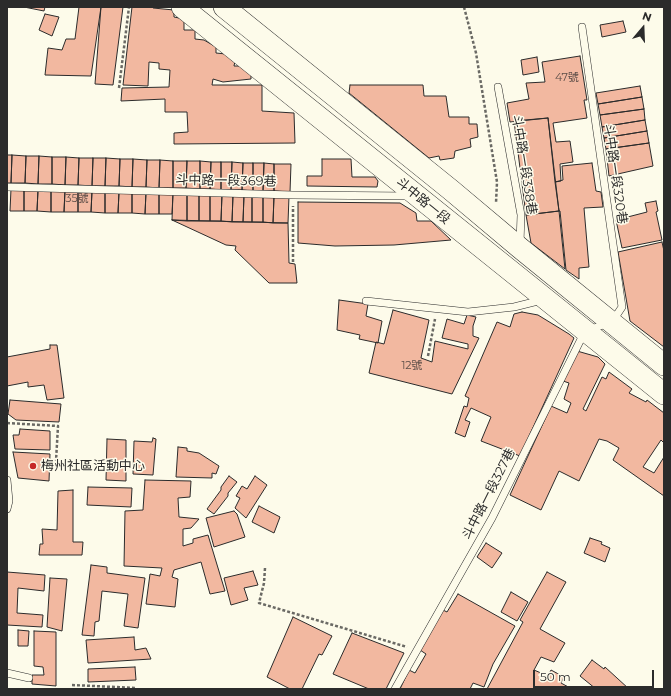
<!DOCTYPE html>
<meta charset="utf-8">
<style>
body{margin:0}
#map{position:relative;width:671px;height:696px;overflow:hidden;background:#fdfbea;font-family:Montserrat,sans-serif}
canvas{display:block}
.frame{position:absolute;inset:0;border:8px solid #2b2b2b;pointer-events:none}
.north{position:absolute;left:623px;top:8px;width:40px;height:40px;-webkit-text-stroke:3px #fdfbea;paint-order:stroke;rotate:19deg;font-size:11px;font-weight:700;line-height:16px;text-align:center;color:#2b2b2b}
.north::after{content:'';display:block;margin:auto;width:14px;height:18px;background:#2b2b2b;clip-path:polygon(50% 0,100% 100%,50% 72%,0 100%)}
.scale{position:absolute;left:533px;top:670px;width:121px;height:18px;box-sizing:border-box;border:2px solid #2b2b2b;border-top:0;padding-left:5px;font-size:12px;line-height:14px;white-space:nowrap;color:#2b2b2b;-webkit-text-stroke:3px #fdfbea;paint-order:stroke}
</style>
<div id="map">
<canvas width="671" height="696"></canvas>
<div class="frame"></div>
<div class="north">N</div>
<div class="scale">50 m</div>
</div>
<script>
const context = document.querySelector('canvas').getContext('2d');
context.lineJoin = 'round';
function paint(path, color) {
  context.fillStyle = color;
  context.fill(path, 'evenodd');
}
function shape(rows) {
  const path = new Path2D();
  for (const r of rows) {
    path.moveTo(r[0], r[1]);
    for (let i = 2; i < r.length; i += 2) path.lineTo(r[i], r[i + 1]);
  }
  return path;
}
function strokePath(path, color, width, dash) {
  context.strokeStyle = color;
  context.lineWidth = width;
  context.lineCap = dash ? 'butt' : 'round';
  context.setLineDash(dash || []);
  context.stroke(path);
}
function label(font, color, halo, rows, align = 'center') {
  context.font = font + ' Montserrat,"Noto Sans TC",sans-serif';
  context.lineWidth = 3;
  context.setLineDash([]);
  context.textBaseline = 'middle';
  context.strokeStyle = halo;
  context.fillStyle = color;
  for (const [text, x, y, turn = 0] of rows) {
    context.save();
    context.translate(x, y);
    context.rotate((+turn || 0) * Math.PI / 180);
    context.textAlign = isNaN(turn) ? turn : align;
    if (halo) context.strokeText(text, 0, 0);
    context.fillText(text, 0, 0);
    context.restore();
  }
}
const building = shape([
 [24,7,45,7,44,11,24,7],
 [79,7,101,7,91,76,45,75,48,48,62,50,66,39,75,39,79,7],
 [101,7,123,7,113,85,95,84,101,7],
 [132,7,153,7,153,8,174,10,174,17,184,19,184,30,195,30,195,39,204,40,216,47,216,53,226,54,235,61,234,66,240,66,251,75,251,79,223,82,213,79,212,85,262,85,262,111,294,113,295,143,174,144,174,133,188,132,187,112,165,112,165,99,121,101,122,88,169,87,170,70,159,69,159,63,149,62,148,86,123,85,132,7],
 [45,14,59,17,52,36,39,30,45,14],
 [623,21,626,32,602,37,600,25,623,21],
 [580,56,587,100,584,100,587,118,553,123,556,142,570,141,573,162,560,164,561,181,555,182,548,118,510,122,507,103,529,99,526,83,545,82,542,62,580,56],
 [537,57,539,72,523,75,521,60,537,57],
 [350,85,423,85,424,96,446,96,449,117,469,117,469,124,477,124,478,137,470,139,471,147,455,151,454,158,440,160,439,156,429,158,349,93,350,85],
 [640,86,642,97,598,104,596,93,640,86],
 [642,97,644,109,600,115,598,104,642,97],
 [644,109,645,120,602,127,600,115,644,109],
 [548,118,559,211,526,215,514,121,548,118],
 [645,120,647,131,604,138,602,127,645,120],
 [647,131,649,143,606,149,604,138,647,131],
 [649,143,653,166,609,176,606,149,649,143],
 [7,155,12,155,11,183,7,183,7,155],
 [12,155,26,156,25,183,11,183,12,155],
 [26,156,39,156,38,184,25,183,26,156],
 [39,156,52,157,52,184,38,184,39,156],
 [52,157,66,157,65,185,52,184,52,157],
 [66,157,79,158,78,185,65,185,66,157],
 [79,158,93,158,92,186,78,185,79,158],
 [93,158,106,158,105,186,92,186,93,158],
 [106,158,120,159,119,186,105,186,106,158],
 [120,159,133,159,132,187,119,186,120,159],
 [133,159,147,160,146,187,132,187,133,159],
 [322,159,351,159,352,177,375,177,378,181,377,187,307,186,307,176,322,176,322,159],
 [147,160,160,160,159,188,146,187,147,160],
 [160,160,173,161,173,188,159,188,160,160],
 [173,161,187,161,186,188,173,188,173,161],
 [187,161,200,161,200,189,186,188,187,161],
 [200,161,211,162,210,189,200,189,200,161],
 [211,162,221,162,221,190,210,189,211,162],
 [221,162,232,162,231,190,221,190,221,162],
 [232,162,243,163,242,190,231,190,232,162],
 [243,163,253,163,253,191,242,190,243,163],
 [253,163,264,163,263,191,253,191,253,163],
 [264,163,274,164,274,191,263,191,264,163],
 [592,163,596,191,601,192,603,207,584,208,589,267,579,268,579,279,566,270,560,211,559,211,555,182,563,180,562,166,592,163],
 [274,164,291,164,290,192,274,191,274,164],
 [11,189,24,189,24,211,10,211,11,189],
 [24,189,38,190,37,211,24,211,24,189],
 [38,190,51,190,51,212,37,211,38,190],
 [51,190,65,190,64,212,51,212,51,190],
 [65,190,78,191,78,212,64,212,65,190],
 [78,191,92,191,91,212,78,212,78,191],
 [92,191,105,191,105,213,91,212,92,191],
 [105,191,119,192,118,213,105,213,105,191],
 [119,192,132,192,132,213,118,213,119,192],
 [132,192,146,192,145,214,132,213,132,192],
 [146,192,159,193,159,214,145,214,146,192],
 [159,193,173,193,172,214,159,214,159,193],
 [173,193,187,193,187,221,172,220,173,193],
 [187,193,199,194,199,221,187,221,187,193],
 [199,194,210,194,210,221,199,221,199,194],
 [210,194,222,194,221,221,210,221,210,194],
 [222,194,233,195,232,222,221,221,222,194],
 [233,195,244,195,243,222,232,222,233,195],
 [244,195,252,195,252,222,243,222,244,195],
 [252,195,263,195,263,222,252,222,252,195],
 [263,195,274,196,273,223,263,222,263,195],
 [274,196,289,196,288,223,273,223,274,196],
 [656,201,658,211,656,212,662,240,622,248,616,220,647,212,645,203,656,201],
 [298,202,400,203,416,213,417,221,431,221,451,240,394,245,335,246,298,243,298,202],
 [559,211,565,269,531,243,526,215,559,211],
 [172,220,288,223,289,263,295,264,297,283,269,283,235,250,236,246,226,245,172,220],
 [662,242,664,251,664,347,630,321,618,252,662,242],
 [339,300,368,304,366,316,382,321,378,343,359,339,360,335,337,330,339,300],
 [393,310,429,320,421,358,432,362,435,341,468,349,468,344,442,338,447,319,464,324,467,315,476,317,473,326,473,336,479,338,452,394,369,373,376,342,384,344,393,310],
 [522,312,538,315,569,334,574,338,520,456,481,441,491,417,471,408,465,420,470,422,465,437,455,433,464,406,467,407,469,398,465,396,497,322,510,327,514,314,522,312],
 [50,345,57,345,64,398,47,400,44,385,28,387,28,382,7,386,7,357,50,349,50,345],
 [577,351,598,357,605,364,583,409,586,411,602,377,606,379,609,372,632,389,629,393,646,402,647,400,664,413,664,443,661,440,643,467,654,473,664,457,664,496,613,460,619,448,607,441,599,439,579,481,559,471,541,510,510,495,551,406,567,413,571,403,564,399,569,383,563,381,577,351],
 [10,400,61,404,59,422,16,420,8,414,10,400],
 [20,429,50,431,50,450,15,449,13,435,19,435,20,429],
 [153,438,156,439,153,475,133,474,134,441,152,442,153,438],
 [107,439,126,440,126,481,106,480,107,439],
 [178,447,187,448,187,451,199,453,219,466,216,474,212,473,212,478,176,477,178,447],
 [13,452,50,454,49,481,18,478,13,452],
 [229,476,237,482,228,493,228,496,214,514,207,509,221,490,221,487,229,476],
 [255,476,267,485,246,518,235,508,240,498,236,496,242,486,247,489,255,476],
 [145,480,191,481,190,497,178,498,179,517,199,519,191,528,183,529,183,546,193,543,193,539,208,535,225,591,210,594,201,562,174,570,172,577,178,579,175,607,146,604,150,574,160,576,162,568,124,566,125,511,143,510,145,480],
 [88,487,132,488,131,507,87,505,88,487],
 [73,490,73,542,83,542,82,555,39,555,40,544,43,544,42,529,57,530,58,491,73,490],
 [259,506,280,517,274,533,252,522,259,506],
 [234,511,237,514,245,537,214,547,206,518,234,511],
 [590,538,602,542,601,544,610,548,605,562,584,553,590,538],
 [486,543,502,553,492,568,477,557,486,543],
 [91,565,107,567,107,573,145,578,138,628,124,626,128,594,102,591,99,621,95,622,94,636,82,635,91,565],
 [253,571,258,585,244,588,248,600,231,605,224,578,253,571],
 [7,572,45,575,44,591,18,588,17,613,43,615,42,627,7,625,7,572],
 [547,572,566,582,540,629,565,643,554,662,541,657,534,670,548,676,551,670,564,677,561,683,572,689,487,689,523,622,520,620,547,572],
 [50,578,67,579,62,631,47,627,50,578],
 [511,592,528,602,517,621,501,612,511,592],
 [458,594,515,626,493,664,484,687,473,683,470,689,400,689,409,670,415,673,426,654,420,650,443,610,447,612,458,594],
 [293,617,332,636,322,655,319,654,302,689,290,689,267,677,293,617],
 [18,630,29,631,28,646,18,646,18,630],
 [34,631,56,632,56,686,32,684,32,675,44,675,43,667,34,666,34,631],
 [352,633,404,653,386,689,369,689,333,674,352,633],
 [134,637,135,650,146,648,151,659,88,663,86,640,134,637],
 [592,660,604,669,605,667,629,689,596,689,580,676,592,660],
 [135,667,136,680,88,682,88,669,135,667]
]);
const path = shape([
 [464,7,476,53,497,182,496,203],
 [119,88,129,7],
 [293,262,293,206],
 [428,356,435,319],
 [7,423,58,426,56,461],
 [265,568,264,583,259,603,407,647],
 [72,685,136,688,135,689]
]);
const lane = shape([
 [498,87,521,215,520,243],
 [7,187,293,195,410,196],
 [366,301,468,312,514,307,542,300],
 [7,480,9,501,7,509],
 [7,673,29,678],
 [395,689,492,518,585,331,612,322,622,307,582,27]
]);
const secondary = shape([
 [182,7,664,394],
 [224,7,451,190,520,248,664,365]
]);
const markers = [
 [33,466,4,"#c62828"]
];
const numberNames = [
 ["47號",567,78],
 ["35號",77,199],
 ["12號",412,366]
];
const streetNames = [
 ["斗中路一段338巷",524,165,81],
 ["斗中路一段320巷",615,174,82],
 ["斗中路一段369巷",226,181,1],
 ["斗中路一段",423,201,39],
 ["斗中路一段327巷",489,494,-63]
];
const poiNames = [
 ["梅州社區活動中心",41,466]
];
paint(building, '#f2b8a0');
strokePath(building, '#2b2b2b', 1);
strokePath(lane, '#2b2b2b', 8);
strokePath(secondary, '#2b2b2b', 22);
strokePath(path, '#6a6964', 2.5, [3, 2]);
strokePath(lane, '#fdfbea', 7);
strokePath(secondary, '#fdfbea', 21);
for (const [x, y, r, color] of markers) {
  const dot = new Path2D();
  dot.arc(x, y, r, 0, 2 * Math.PI);
  context.fillStyle = color;
  context.fill(dot);
  strokePath(dot, '#fdfbea', 1.5);
}
label('11px', '#5d4e48', null, numberNames);
label('13px', '#2b2b2b', '#fdfbea', streetNames);
label('13px', '#2b2b2b', '#fdfbea', poiNames, 'left');
</script>
